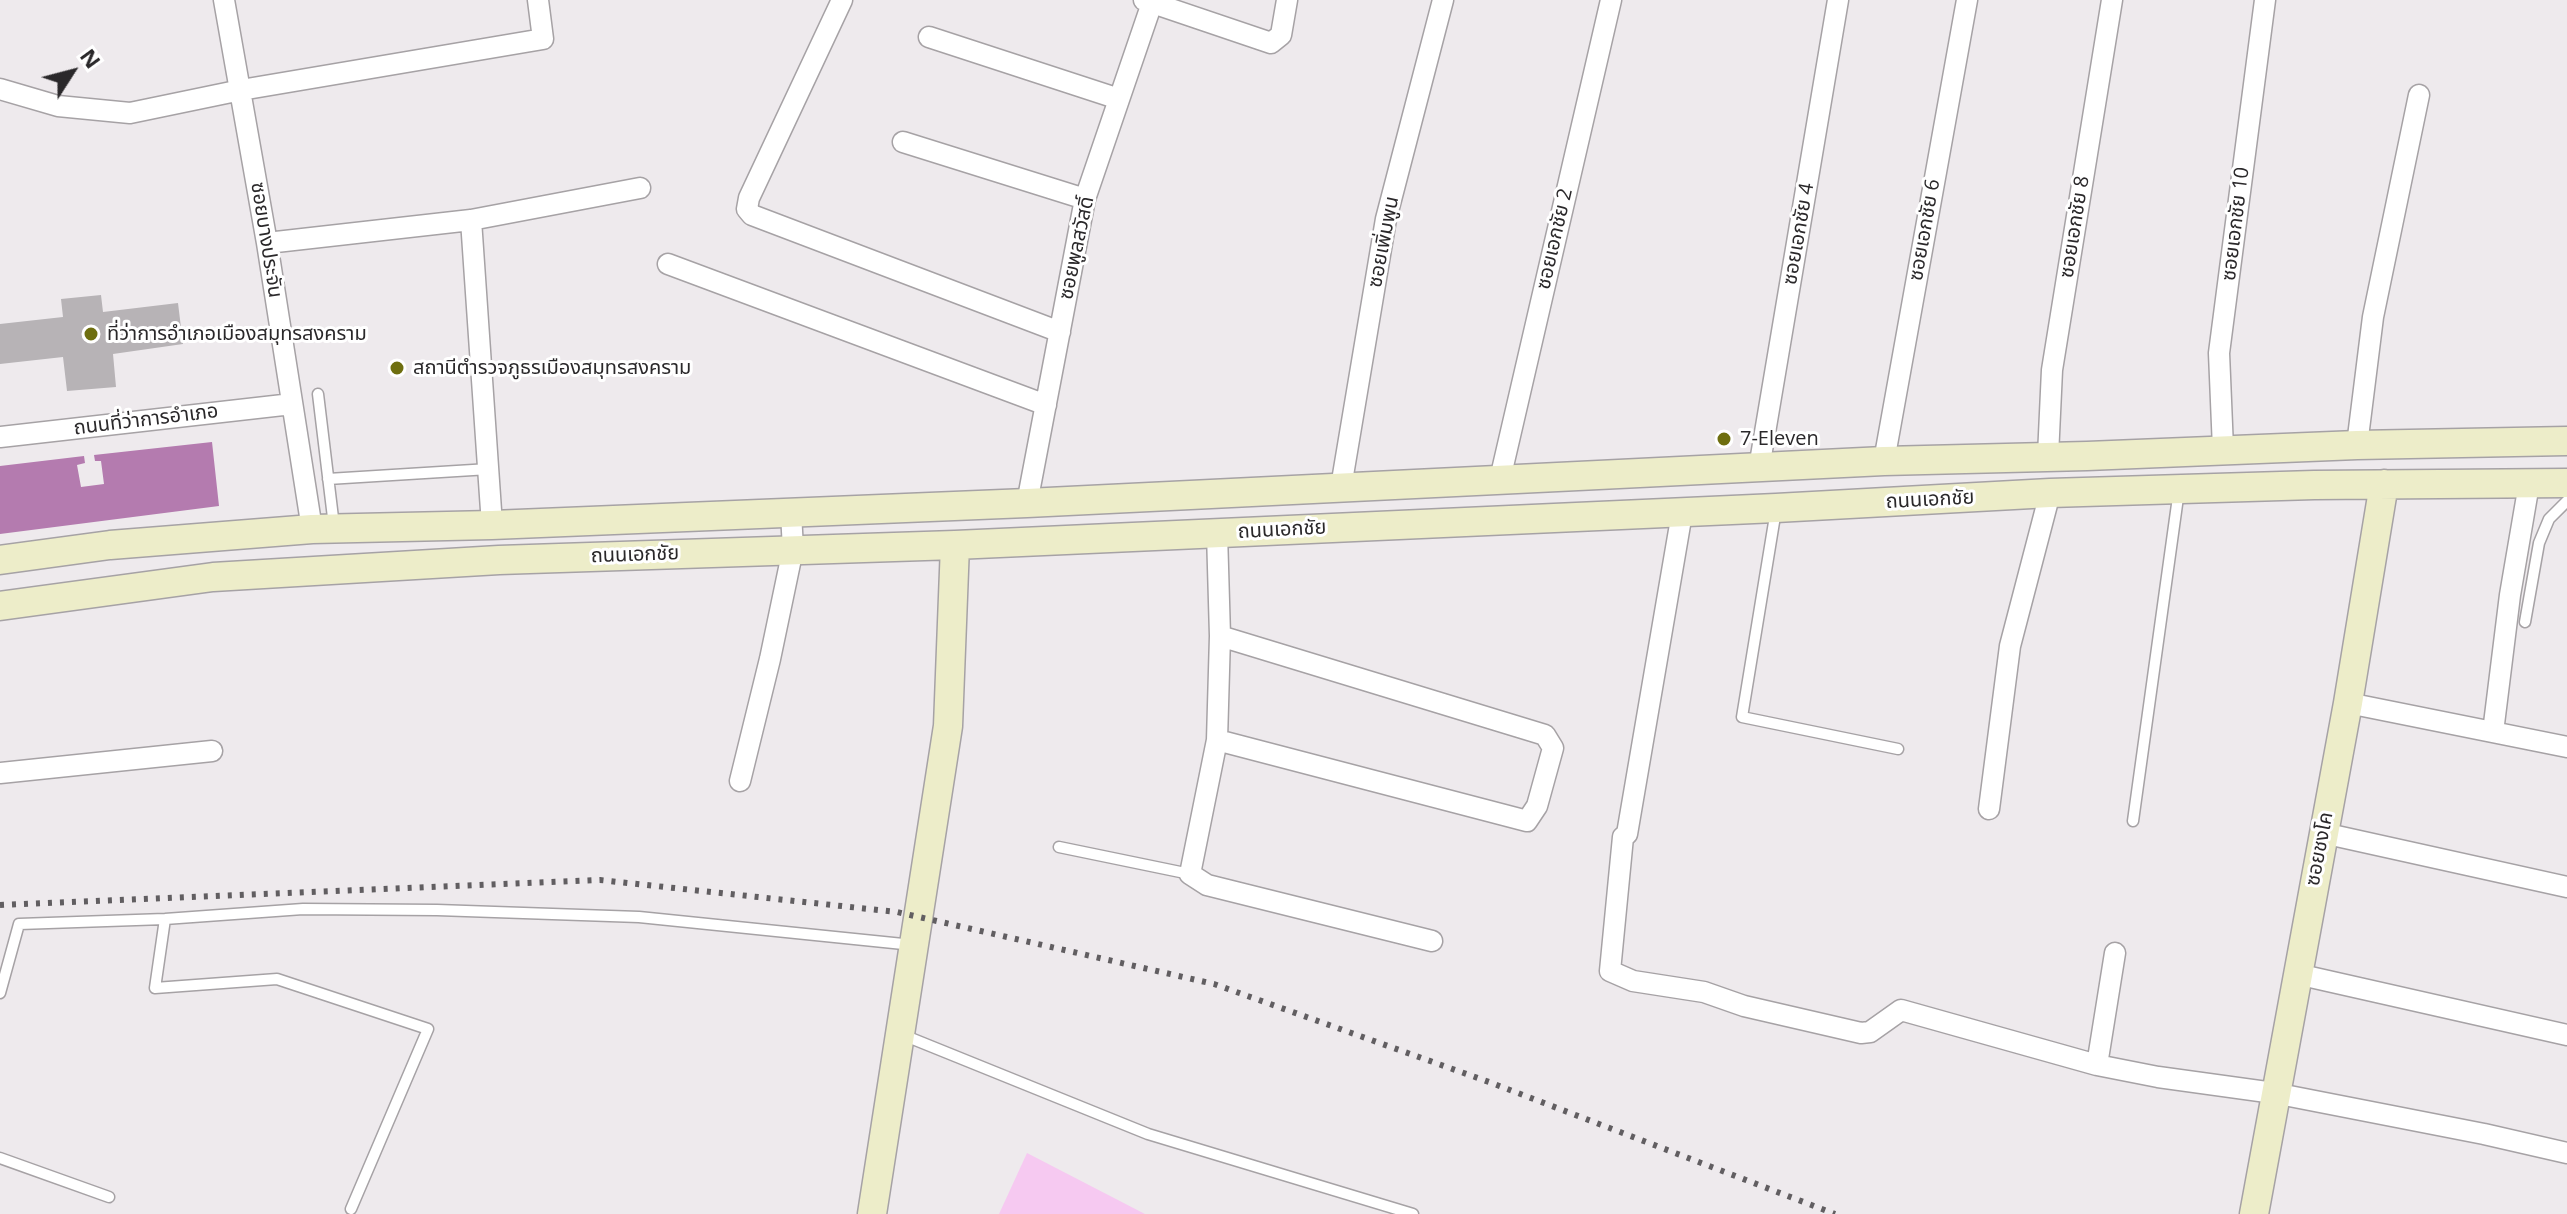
<!DOCTYPE html>
<meta charset="utf-8">
<style>
body{margin:0}
#map{position:relative;width:2567px;height:1214px;overflow:hidden;background:#eeeaed;font-family:"Open Sans",sans-serif}
canvas{display:block}
.north{position:absolute;left:32px;top:32px;width:80px;height:80px;-webkit-text-stroke:6px #fff;paint-order:stroke;rotate:54deg;font-size:22px;font-weight:700;line-height:32px;text-align:center;color:#2a282a}
.north::after{content:'';display:block;margin:auto;width:28px;height:36px;background:#2a282a;clip-path:polygon(50% 0,100% 100%,50% 72%,0 100%)}
</style>
<div id="map">
<canvas width="2567" height="1214"></canvas>
<div class="north">N</div>
</div>
<script>
const context = document.querySelector('canvas').getContext('2d');
context.lineJoin = 'round';
function paint(path, color) {
  context.fillStyle = color;
  context.fill(path, 'evenodd');
}
function shape(rows) {
  const path = new Path2D();
  for (const r of rows) {
    path.moveTo(r[0], r[1]);
    for (let i = 2; i < r.length; i += 2) path.lineTo(r[i], r[i + 1]);
  }
  return path;
}
function strokePath(path, color, width, dash) {
  context.strokeStyle = color;
  context.lineWidth = width;
  context.lineCap = dash ? 'butt' : 'round';
  context.setLineDash(dash || []);
  context.stroke(path);
}
function label(font, color, halo, rows, align = 'center') {
  context.font = font + ' "Open Sans","Noto Sans Thai",sans-serif';
  context.lineWidth = 6;
  context.setLineDash([]);
  context.textBaseline = 'middle';
  context.strokeStyle = halo;
  context.fillStyle = color;
  for (const [text, x, y, turn = 0] of rows) {
    context.save();
    context.translate(x, y);
    context.rotate((+turn || 0) * Math.PI / 180);
    context.textAlign = isNaN(turn) ? turn : align;
    if (halo) context.strokeText(text, 0, 0);
    context.fillText(text, 0, 0);
    context.restore();
  }
}
const green = shape([
 [1027,1153,1145,1214,999,1214]
]);
const water = shape([
 [212,442,219,506,0,534,0,466,84,456,85,463,77,465,81,487,104,484,101,461,95,461,94,455]
]);
const building = shape([
 [101,295,103,312,178,303,183,344,113,354,116,387,67,391,63,357,0,364,0,324,63,317,61,299]
]);
const lane = shape([
 [318,394,334,526],
 [328,479,489,469],
 [1776,510,1742,717,1898,749],
 [2525,622,2539,543,2549,519,2567,501],
 [2133,821,2179,490],
 [1059,847,1190,874],
 [165,919,155,988,277,979,428,1029,351,1209],
 [0,993,19,924,165,919,303,909,437,910,639,917,913,945],
 [903,1035,1148,1134,1413,1214],
 [0,1158,109,1197]
]);
const street = shape([
 [224,0,267,243,312,529],
 [842,0,749,198,747,209,752,215,1060,332],
 [1144,0,1271,43,1281,35,1287,0],
 [929,37,1119,99],
 [0,89,58,106,130,113,241,90,543,39,538,0],
 [903,142,1085,199],
 [471,220,492,525],
 [267,243,471,220,640,188],
 [668,264,1046,405],
 [0,437,292,404],
 [2357,445,2373,317,2419,95],
 [2223,449,2219,353,2265,0],
 [2048,456,2052,370,2112,0],
 [1884,461,1967,0],
 [1759,468,1838,0],
 [1500,479,1611,0],
 [1341,487,1386,219,1443,0],
 [1027,503,1085,199,1153,0],
 [1682,513,1627,834,1623,837,1610,971,1633,981,1704,992,1744,1006,1861,1033,1870,1032,1901,1010,2097,1065,2158,1077,2274,1093,2484,1134,2567,1153],
 [1217,533,1220,636,1217,740,1190,874,1207,885,1432,941],
 [2348,703,2567,747],
 [2493,732,2510,595,2529,484],
 [1217,740,1527,821,1537,806,1553,748,1545,735,1220,636],
 [0,773,212,751],
 [740,781,770,659,793,549,791,513],
 [1989,809,2010,646,2050,493],
 [2323,833,2567,887],
 [2297,974,2567,1035],
 [2097,1065,2115,953]
]);
const secondary = shape([
 [0,560,110,545,312,529,492,525,1027,503,1884,461,2087,456,2357,445,2567,441],
 [0,606,213,577,499,560,955,545,1776,508,2050,493,2314,485,2567,483],
 [872,1214,948,726,955,545],
 [2254,1214,2348,703,2384,484]
]);
const rail = shape([
 [0,905,600,880,897,912,1214,984,1489,1082,1835,1214]
]);
const markers = [
 [91,334,8,"#6e6e0f"],
 [397,368,8,"#6e6e0f"],
 [1724,439,8,"#6e6e0f"]
];
const streetNames = [
 ["ซอยเอกชัย 10",2236,224,-83],
 ["ซอยเอกชัย 8",2075,227,-81],
 ["ซอยเอกชัย 6",1925,230,-80],
 ["ซอยเอกชัย 4",1799,234,-80],
 ["ซอยเอกชัย 2",1555,239,-77],
 ["ซอยบางประจัน",266,240,81],
 ["ซอยเพิ่มพูน",1384,242,-79],
 ["ซอยพูลสวัสดิ์",1077,248,-78],
 ["ถนนที่ว่าการอำเภอ",146,420,-7],
 ["ถนนเอกชัย",1930,500,-3],
 ["ถนนเอกชัย",1282,530,-3],
 ["ถนนเอกชัย",635,555,-2],
 ["ซอยชงโค",2320,849,-79]
];
const poiNames = [
 ["ที่ว่าการอำเภอเมืองสมุทรสงคราม",107,334],
 ["สถานีตำรวจภูธรเมืองสมุทรสงคราม",413,368],
 ["7-Eleven",1740,439]
];
paint(green, '#f6c9f1');
paint(water, '#b47baf');
paint(building, '#b7b3b6');
strokePath(lane, '#a6a2a5', 13);
strokePath(street, '#a6a2a5', 23);
strokePath(secondary, '#a6a2a5', 31);
strokePath(lane, '#fff', 10);
strokePath(street, '#fff', 20);
strokePath(secondary, '#ededc9', 28);
strokePath(rail, '#615e61', 6, [4, 8]);
for (const [x, y, r, color] of markers) {
  const dot = new Path2D();
  dot.arc(x, y, r, 0, 2 * Math.PI);
  context.fillStyle = color;
  context.fill(dot);
  strokePath(dot, '#fff', 3);
}
label('20px', '#2a282a', '#fff', streetNames);
label('20px', '#2a282a', '#fff', poiNames, 'left');
</script>
